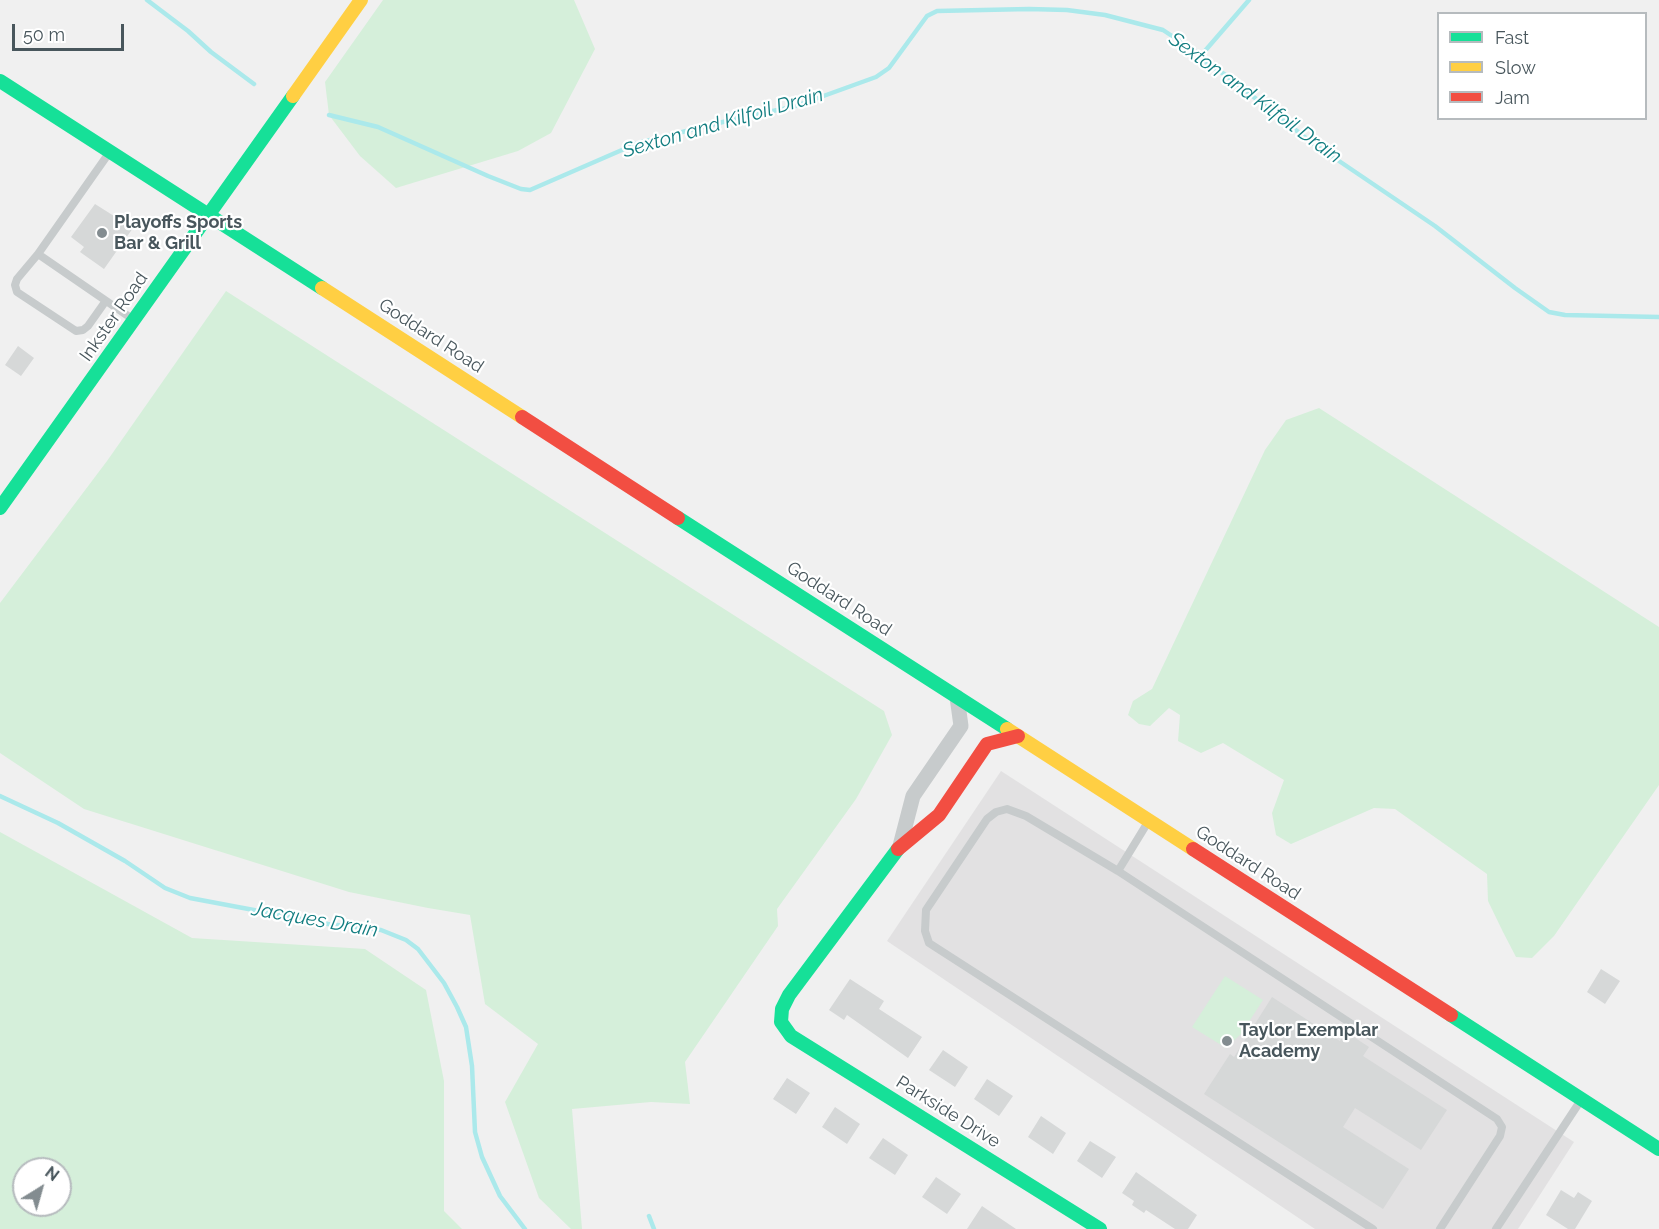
<!DOCTYPE html>
<style>
body{margin:0}
#map{position:relative;width:1659px;height:1229px;overflow:hidden;background:#f0f0f0;font-family:Raleway,sans-serif}
canvas{display:block}
.legend{position:absolute;left:1437px;top:12px;width:210px;height:108px;box-sizing:border-box;background:#fff;border:2px solid #b6bbbe;margin:0;padding:8px 10px;list-style:none;font-size:18px;color:#48565c}
.legend li{display:flex;align-items:center;gap:12px;height:30px}
.legend b{width:30px;border:2px solid #b6bbbe}
.north{position:absolute;left:12px;top:1157px;width:60px;height:60px;box-sizing:border-box;background:#fff;border:2px solid #b6bbbe;border-radius:50%;rotate:37deg;font-size:16px;font-weight:700;line-height:24px;text-align:center;color:#48565c}
.north::after{content:'';display:block;margin:auto;width:21px;height:27px;background:#838c90;clip-path:polygon(50% 0,100% 100%,50% 72%,0 100%)}
.scale{position:absolute;left:12px;top:24px;width:112px;height:27px;box-sizing:border-box;border:3px solid #48565c;border-top:0;padding-left:8px;font-size:18px;line-height:21px;white-space:nowrap;color:#48565c;-webkit-text-stroke:4px #fff;paint-order:stroke}
</style>
<div id="map">
<canvas width="1659" height="1229"></canvas>
<ul class="legend">
<li><b style="height:8px;background:#16e098"></b>Fast</li>
<li><b style="height:8px;background:#ffcf43"></b>Slow</li>
<li><b style="height:8px;background:#f24e42"></b>Jam</li>
</ul>
<div class="north">N</div>
<div class="scale">50 m</div>
</div>
<script>
const context = document.querySelector('canvas').getContext('2d');
context.lineJoin = 'round';
function paint(path, color) {
  context.fillStyle = color;
  context.fill(path, 'evenodd');
}
function shape(rows) {
  const path = new Path2D();
  for (const r of rows) {
    path.moveTo(r[0], r[1]);
    for (let i = 2; i < r.length; i += 2) path.lineTo(r[i], r[i + 1]);
  }
  return path;
}
function strokePath(path, color, width, dash) {
  context.strokeStyle = color;
  context.lineWidth = width;
  context.lineCap = dash ? 'butt' : 'round';
  context.setLineDash(dash || []);
  context.stroke(path);
}
function label(font, color, halo, rows, align = 'center') {
  context.font = font + ' Raleway,sans-serif';
  context.lineWidth = 4.5;
  context.setLineDash([]);
  context.textBaseline = 'middle';
  context.strokeStyle = halo;
  context.fillStyle = color;
  for (const [text, x, y, turn = 0] of rows) {
    context.save();
    context.translate(x, y);
    context.rotate((+turn || 0) * Math.PI / 180);
    context.textAlign = isNaN(turn) ? turn : align;
    if (halo) context.strokeText(text, 0, 0);
    context.fillText(text, 0, 0);
    context.restore();
  }
}
const education = shape([
 [1001,771,1574,1142,1518,1229,1315,1229,887,941]
]);
const green = shape([
 [383,0,574,0,595,49,551,133,518,151,396,188,360,156,329,115,325,82],
 [226,291,884,711,892,735,856,799,777,909,778,926,685,1062,690,1104,651,1102,572,1109,582,1229,571,1229,539,1198,505,1102,538,1044,485,1004,470,915,428,908,349,892,84,809,0,753,0,603,107,461],
 [1319,408,1659,627,1659,785,1554,936,1532,958,1516,957,1503,932,1488,901,1487,874,1395,809,1374,808,1291,844,1276,835,1272,813,1284,780,1223,743,1201,753,1178,741,1180,715,1169,708,1150,726,1139,724,1128,715,1133,701,1152,689,1265,450,1286,420],
 [0,832,192,938,365,949,426,990,444,1081,444,1211,462,1229,0,1229],
 [24,1169,60,1169,60,1205,24,1205],
 [1225,976,1263,1000,1241,1034,1226,1048,1192,1027]
]);
const stream = shape([
 [147,0,188,31,211,52,254,84],
 [1202,56,1204,52,1249,0],
 [329,115,378,127,488,176,521,189,530,190,638,143,747,116,793,107,876,77,889,68,927,16,937,11,1029,9,1067,10,1105,15,1163,30,1202,56,1207,63,1227,76,1311,142,1435,226,1515,288,1549,312,1565,315,1659,317],
 [0,796,58,823,125,861,165,888,190,898,328,924,381,930,406,940,418,949,444,983,457,1007,466,1027,472,1066,475,1132,482,1157,500,1196,525,1229],
 [649,1216,654,1229]
]);
const building = shape([
 [95,204,133,228,104,269,80,252,84,247,71,237],
 [18,346,34,358,21,376,5,365],
 [1601,969,1620,981,1605,1004,1587,992],
 [850,979,884,1001,879,1009,922,1037,908,1058,847,1015,844,1020,829,1010],
 [1272,997,1340,1041,1346,1032,1369,1047,1363,1056,1447,1110,1421,1150,1355,1108,1343,1127,1409,1169,1383,1209,1204,1094,1230,1054,1234,1057],
 [943,1050,968,1067,955,1087,929,1070],
 [787,1078,810,1093,796,1114,773,1099],
 [987,1079,1013,1096,999,1116,974,1099],
 [835,1107,860,1124,847,1144,822,1127],
 [1041,1116,1066,1133,1053,1154,1028,1137],
 [883,1138,908,1155,895,1175,869,1158],
 [1090,1141,1116,1157,1102,1178,1077,1161],
 [1136,1172,1197,1215,1188,1229,1175,1229,1146,1210,1144,1213,1132,1205,1134,1201,1122,1193],
 [936,1177,961,1194,947,1214,922,1197],
 [1561,1190,1574,1198,1578,1192,1592,1201,1575,1229,1568,1229,1546,1215],
 [982,1206,1016,1229,967,1229]
]);
const lane = shape([
 [109,153,38,254,131,318],
 [38,254,17,279,15,285,17,292,76,331,83,330,88,326,105,302],
 [1148,822,1118,871,1026,816,1007,809,996,812,987,819,926,910,925,931,929,943,1373,1229],
 [1118,871,1497,1119,1502,1127,1500,1136,1440,1229],
 [1496,1229,1581,1100]
]);
const street = shape([
 [900,846,913,796,961,726,957,697]
]);
const fast = shape([
 [0,81,322,288],
 [0,508,293,96],
 [678,518,1007,729],
 [898,849,789,995,782,1009,781,1022,791,1036,1100,1229],
 [1451,1015,1659,1149]
]);
const slow = shape([
 [293,96,361,0],
 [322,288,522,417],
 [1007,729,1193,849]
]);
const jam = shape([
 [522,417,678,518],
 [898,849,939,815,987,744,1018,736],
 [1193,849,1451,1015]
]);
const markers = [
 [102,233,6,"#838c90"],
 [1227,1041,6,"#838c90"]
];
const poiNames = [
 ["Playoffs Sports",114,223],
 ["Bar & Grill",114,244],
 ["Taylor Exemplar",1239,1031],
 ["Academy",1239,1052]
];
const streetNames = [
 ["Inkster Road",114,317,-55],
 ["Goddard Road",431,336,33],
 ["Goddard Road",839,599,33],
 ["Goddard Road",1248,863,33],
 ["Parkside Drive",948,1112,32]
];
const waterNames = [
 ["Sexton and Kilfoil Drain",1255,98,36],
 ["Sexton and Kilfoil Drain",723,123,-16],
 ["Jacques Drain",315,920,10]
];
paint(education, '#e2e1e2');
paint(green, '#d5efda');
strokePath(stream, '#abe9eb', 4.5);
paint(building, '#d6d8d8');
strokePath(lane, '#c7cbcc', 8);
strokePath(street, '#c7cbcc', 15);
strokePath(fast, '#16e098', 14);
strokePath(slow, '#ffcf43', 14);
strokePath(jam, '#f24e42', 14);
for (const [x, y, r, color] of markers) {
  const dot = new Path2D();
  dot.arc(x, y, r, 0, 2 * Math.PI);
  context.fillStyle = color;
  context.fill(dot);
  strokePath(dot, '#fff', 2);
}
label('bold 18px', '#48565c', '#fff', poiNames, 'left');
label('18px', '#48565c', '#fff', streetNames);
label('italic 20px', '#117d80', '#fff', waterNames);
</script>
